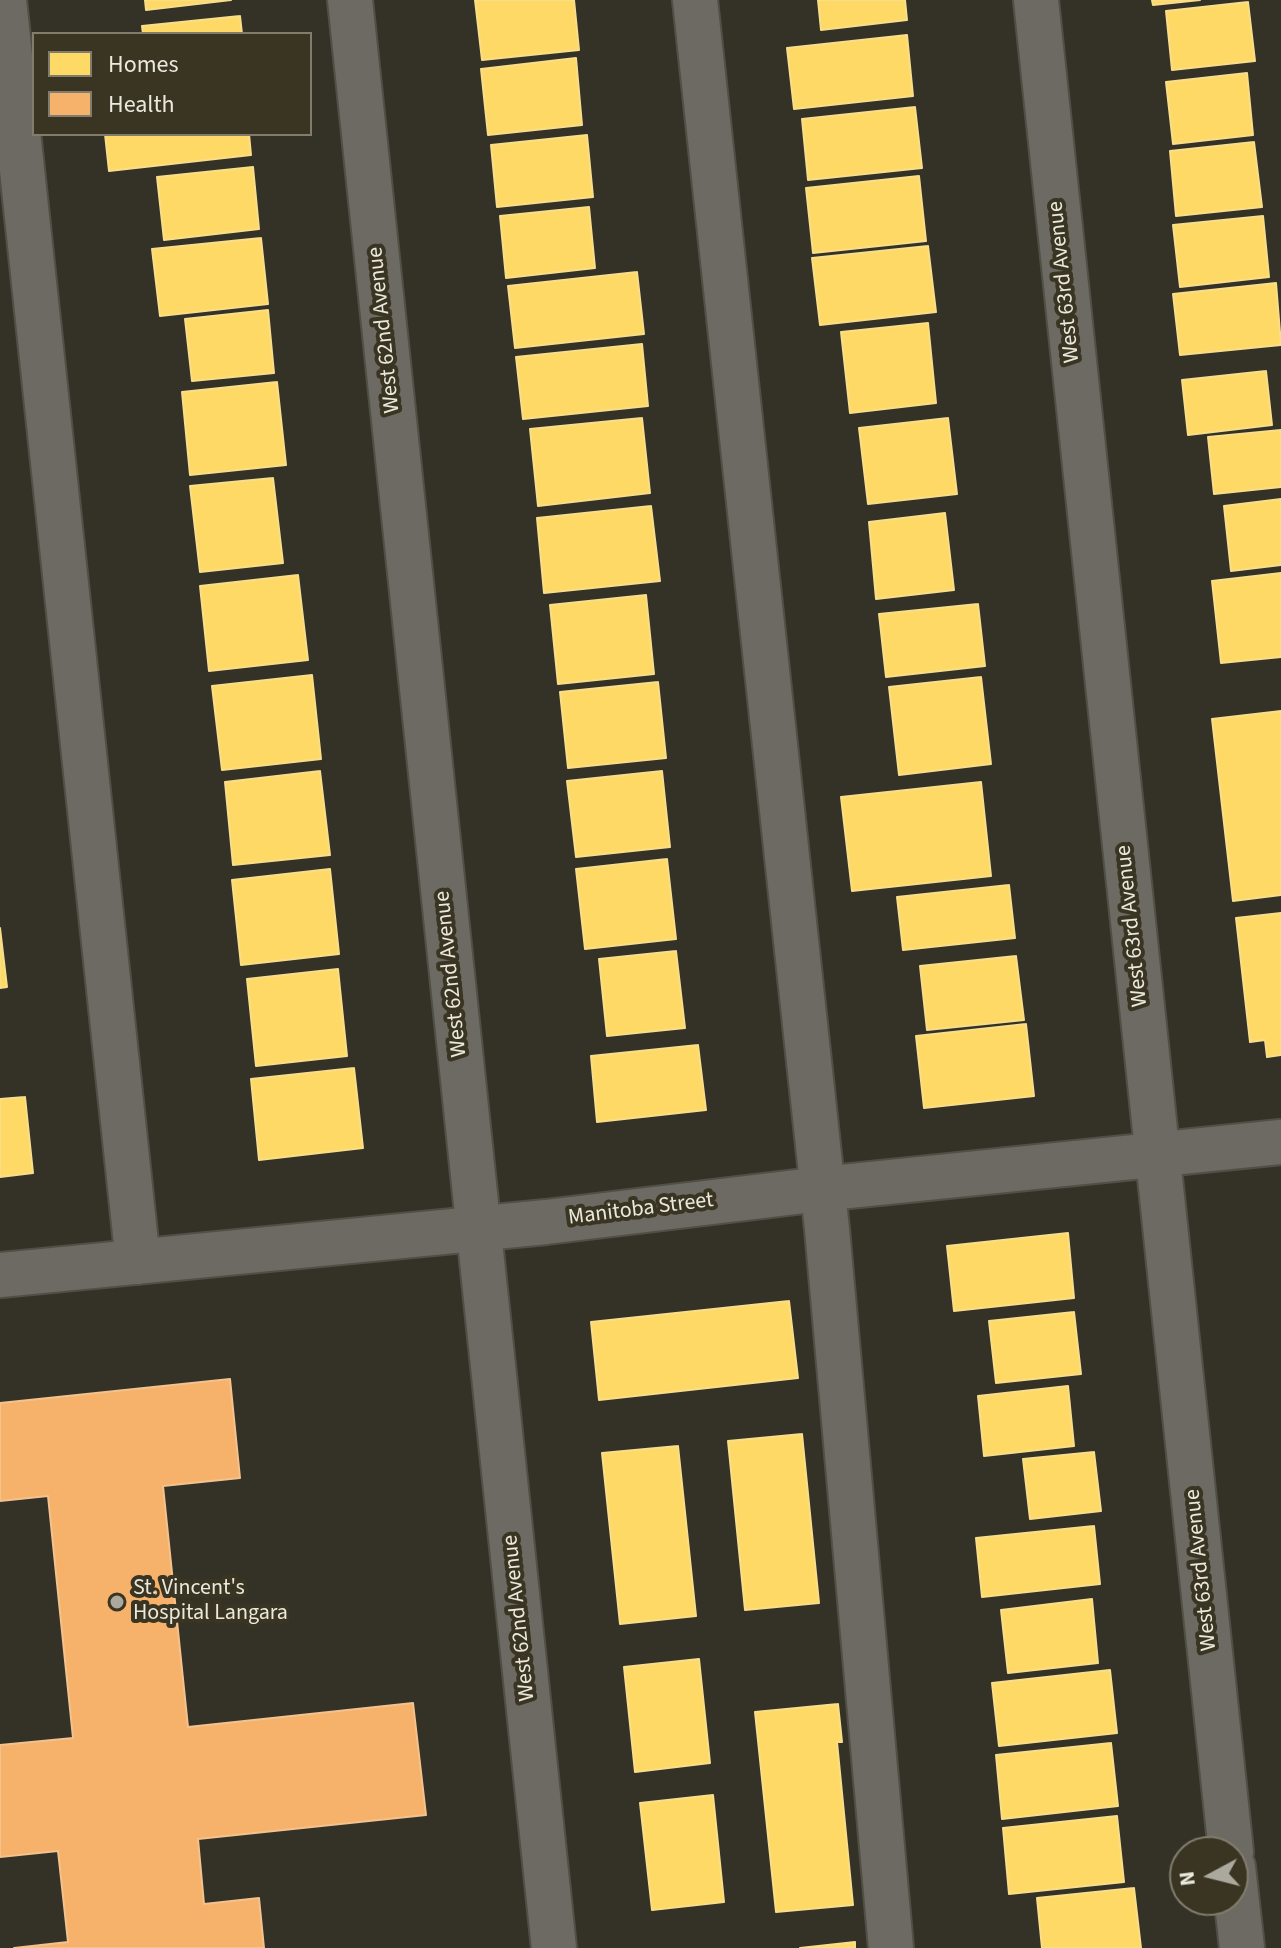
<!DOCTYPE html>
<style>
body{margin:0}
#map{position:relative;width:1281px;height:1948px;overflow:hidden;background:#343227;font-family:"Source Sans 3",sans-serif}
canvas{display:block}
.legend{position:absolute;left:32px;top:32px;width:280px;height:104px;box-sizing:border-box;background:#393522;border:2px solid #807d6d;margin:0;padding:10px 14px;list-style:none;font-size:24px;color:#ebe9dd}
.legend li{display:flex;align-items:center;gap:16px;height:40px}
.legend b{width:40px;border:2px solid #807d6d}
.north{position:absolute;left:1169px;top:1836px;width:80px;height:80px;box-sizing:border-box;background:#393522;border:2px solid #807d6d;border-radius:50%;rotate:263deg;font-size:22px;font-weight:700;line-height:32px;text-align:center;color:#ebe9dd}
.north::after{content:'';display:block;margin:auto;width:28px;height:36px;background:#aba99d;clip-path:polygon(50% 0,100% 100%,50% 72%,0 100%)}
</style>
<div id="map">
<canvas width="1281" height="1948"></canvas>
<ul class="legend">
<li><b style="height:22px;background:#ffd966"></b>Homes</li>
<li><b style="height:22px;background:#f6b26b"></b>Health</li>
</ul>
<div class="north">N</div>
</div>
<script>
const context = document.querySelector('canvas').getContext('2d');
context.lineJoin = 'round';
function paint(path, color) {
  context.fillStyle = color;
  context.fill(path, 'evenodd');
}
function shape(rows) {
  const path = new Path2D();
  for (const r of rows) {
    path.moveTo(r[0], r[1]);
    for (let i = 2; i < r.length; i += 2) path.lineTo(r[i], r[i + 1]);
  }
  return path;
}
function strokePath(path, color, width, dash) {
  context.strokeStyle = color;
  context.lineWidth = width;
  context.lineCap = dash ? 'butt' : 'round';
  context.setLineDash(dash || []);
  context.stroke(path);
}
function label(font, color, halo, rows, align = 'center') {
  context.font = font + ' "Source Sans 3",sans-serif';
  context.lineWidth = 8;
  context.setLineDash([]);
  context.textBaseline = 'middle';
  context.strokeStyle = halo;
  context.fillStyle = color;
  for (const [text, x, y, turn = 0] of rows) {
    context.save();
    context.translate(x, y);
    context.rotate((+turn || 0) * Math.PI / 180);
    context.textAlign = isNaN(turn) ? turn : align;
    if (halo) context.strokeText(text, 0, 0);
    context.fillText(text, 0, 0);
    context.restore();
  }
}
const homes = shape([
 [145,0,231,0,146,10,145,0],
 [475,0,574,0,579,50,482,60,475,0],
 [818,0,905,0,907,20,821,30,818,0],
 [1152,0,1200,0,1153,5,1152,0],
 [1248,2,1255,61,1172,70,1166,11,1248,2],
 [240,16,242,34,143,34,142,26,240,16],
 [907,35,913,96,794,109,787,48,907,35],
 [576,58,582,125,488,135,481,69,576,58],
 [1247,73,1253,135,1173,144,1166,82,1247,73],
 [915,107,922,168,808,180,802,119,915,107],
 [105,134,249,134,251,155,109,171,105,134],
 [587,135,593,197,497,207,491,145,587,135],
 [1254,142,1262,207,1176,216,1170,151,1254,142],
 [253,167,259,229,164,240,157,177,253,167],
 [919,176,926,241,813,253,806,188,919,176],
 [589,207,595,268,506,278,500,216,589,207],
 [1263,216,1269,277,1180,287,1173,225,1263,216],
 [261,238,268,304,160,316,152,249,261,238],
 [928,246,936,312,820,325,812,258,928,246],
 [637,272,644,334,515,348,508,286,637,272],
 [1276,283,1281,345,1180,355,1173,294,1276,283],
 [268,310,274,373,192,381,185,319,268,310],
 [928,323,936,403,850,413,841,332,928,323],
 [642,344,648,406,523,419,516,357,642,344],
 [1266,371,1272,425,1188,435,1182,380,1266,371],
 [277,382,286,465,190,475,182,392,277,382],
 [642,418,650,493,538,506,530,429,642,418],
 [948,418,957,494,868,504,859,428,948,418],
 [1281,430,1281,487,1214,494,1208,437,1281,430],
 [273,478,283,563,200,572,190,486,273,478],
 [1281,499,1281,565,1231,571,1224,506,1281,499],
 [651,506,660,581,544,593,537,518,651,506],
 [945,513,954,590,876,599,869,522,945,513],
 [1281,573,1281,657,1221,663,1212,581,1281,573],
 [298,575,308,660,209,671,200,586,298,575],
 [646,595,654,674,558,684,550,605,646,595],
 [978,604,985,666,886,677,879,614,978,604],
 [312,675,321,759,222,770,212,686,312,675],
 [981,677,991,764,899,775,889,687,981,677],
 [658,682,666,758,568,768,560,692,658,682],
 [1281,711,1281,895,1233,901,1212,719,1281,711],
 [320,771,330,855,233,865,225,782,320,771],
 [662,771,670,847,576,857,567,781,662,771],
 [981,782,991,876,852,891,841,797,981,782],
 [667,859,676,939,585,949,576,869,667,859],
 [330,869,339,954,241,965,232,880,330,869],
 [1009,885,1015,938,903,950,897,897,1009,885],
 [1281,913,1281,1055,1267,1057,1265,1040,1250,1042,1236,918,1281,913],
 [0,928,7,987,0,988,0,928],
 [676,951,685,1028,607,1036,599,959,676,951],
 [1016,956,1024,1020,927,1030,920,966,1016,956],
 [338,969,347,1056,256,1066,247,979,338,969],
 [1026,1024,1034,1096,924,1108,916,1036,1026,1024],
 [698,1045,706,1110,597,1122,591,1056,698,1045],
 [354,1068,363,1148,259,1160,251,1079,354,1068],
 [25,1097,33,1173,0,1177,0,1099,25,1097],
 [1068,1233,1074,1298,954,1311,947,1246,1068,1233],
 [789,1301,798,1378,599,1400,591,1322,789,1301],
 [1074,1312,1081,1374,996,1383,989,1321,1074,1312],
 [1068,1386,1074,1446,984,1456,978,1396,1068,1386],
 [802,1434,819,1603,745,1610,728,1441,802,1434],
 [678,1446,696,1616,620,1624,602,1453,678,1446],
 [1094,1452,1101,1511,1030,1519,1023,1459,1094,1452],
 [1094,1526,1100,1584,982,1597,976,1538,1094,1526],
 [1092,1599,1098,1663,1008,1673,1001,1610,1092,1599],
 [699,1659,710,1763,635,1772,624,1667,699,1659],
 [1110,1670,1117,1733,999,1746,992,1683,1110,1670],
 [838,1704,842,1742,837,1742,853,1905,776,1912,755,1712,838,1704],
 [1111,1743,1118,1806,1002,1819,996,1755,1111,1743],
 [713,1795,724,1902,652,1910,640,1803,713,1795],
 [1117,1816,1124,1882,1009,1894,1003,1828,1117,1816],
 [1134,1888,1141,1948,1042,1948,1037,1898,1134,1888],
 [855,1942,855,1948,800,1948,855,1942]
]);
const health = shape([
 [230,1379,240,1478,163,1486,188,1727,413,1703,426,1815,198,1839,204,1904,259,1898,264,1948,14,1948,68,1942,58,1851,0,1857,0,1745,73,1738,48,1496,0,1501,0,1403,230,1379]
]);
const minor = shape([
 [4,0,138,1262],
 [350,0,554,1948],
 [695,0,827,1229,891,1948],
 [1036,0,1231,1852],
 [0,1275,546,1222,821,1189,1281,1142],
 [1233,1867,1242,1948]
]);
const markers = [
 [117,1602,8,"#aba99d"]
];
const streetNames = [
 ["West 63rd Avenue",1065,282,-96],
 ["West 62nd Avenue",385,330,-96],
 ["West 63rd Avenue",1133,926,-96],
 ["West 62nd Avenue",452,974,-96],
 ["Manitoba Street",641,1210,-7],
 ["West 63rd Avenue",1202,1570,-96],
 ["West 62nd Avenue",520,1618,-96]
];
const poiNames = [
 ["St. Vincent's",133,1589],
 ["Hospital Langara",133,1614]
];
paint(homes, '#ffd966');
strokePath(homes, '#f9de8a', 2);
paint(health, '#f6b26b');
strokePath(health, '#f3c28d', 2);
strokePath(minor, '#514f46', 48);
strokePath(minor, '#6c6a62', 44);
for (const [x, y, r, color] of markers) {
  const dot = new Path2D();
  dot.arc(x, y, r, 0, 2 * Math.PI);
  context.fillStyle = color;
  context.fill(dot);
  strokePath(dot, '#393522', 3);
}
label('22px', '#ebe9dd', '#393522', streetNames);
label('22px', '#ebe9dd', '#393522', poiNames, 'left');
</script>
